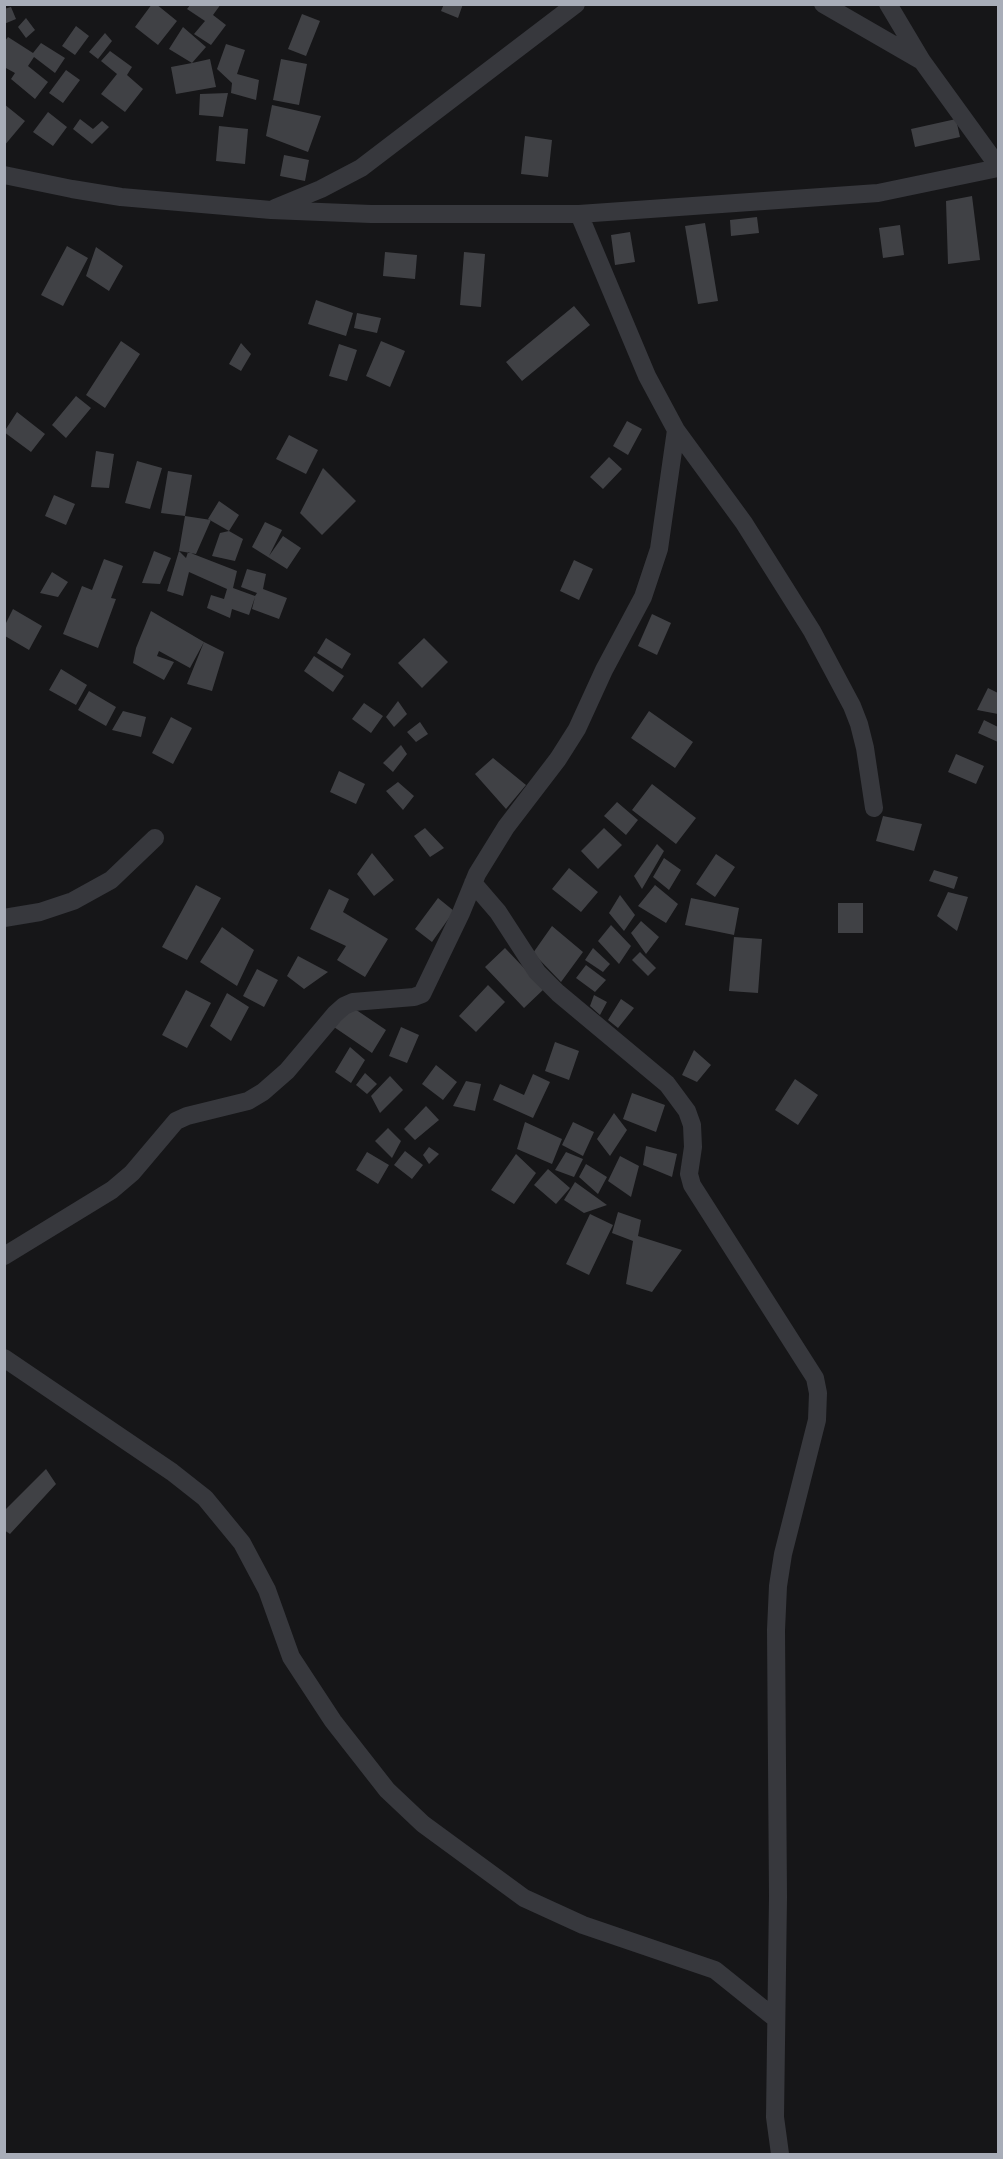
<!DOCTYPE html>
<style>
body{margin:0}
#map{position:relative;width:1003px;height:2159px;overflow:hidden;background:#161618;font-family:Raleway,sans-serif}
canvas{display:block}
.frame{position:absolute;inset:0;border:6px solid #a8adb8;pointer-events:none}
</style>
<div id="map">
<canvas width="1003" height="2159"></canvas>
<div class="frame"></div>
</div>
<script>
const context = document.querySelector('canvas').getContext('2d');
context.lineJoin = 'round';
function paint(path, color) {
  context.fillStyle = color;
  context.fill(path, 'evenodd');
}
function shape(rows) {
  const path = new Path2D();
  for (const r of rows) {
    path.moveTo(r[0], r[1]);
    for (let i = 2; i < r.length; i += 2) path.lineTo(r[i], r[i + 1]);
  }
  return path;
}
function strokePath(path, color, width, dash) {
  context.strokeStyle = color;
  context.lineWidth = width;
  context.lineCap = dash ? 'butt' : 'round';
  context.setLineDash(dash || []);
  context.stroke(path);
}
const building = shape([
 [152,4,156,4,177,21,158,45,135,27],
 [191,4,221,4,213,15,226,25,211,45,194,34,205,21,187,9],
 [444,4,463,4,458,18,441,11],
 [11,7,16,19,4,24,4,9],
 [302,14,320,21,306,56,288,49],
 [26,18,35,30,26,38,18,27],
 [76,26,89,36,75,55,62,46],
 [183,27,206,47,192,63,210,59,216,87,176,94,171,67,192,63,169,49],
 [105,33,112,41,98,59,89,52],
 [8,37,33,53,41,43,65,58,55,73,34,57,28,66,48,82,35,99,11,79,15,73,4,67,4,42],
 [226,44,245,50,237,74,259,80,256,100,231,93,232,83,217,69],
 [110,51,132,67,127,75,143,89,125,112,101,94,117,74,101,61],
 [281,59,307,64,299,105,273,100],
 [66,70,80,80,63,103,49,93],
 [228,93,223,117,199,115,200,94],
 [4,104,25,121,4,146],
 [272,105,321,116,308,152,266,136],
 [48,112,67,127,53,146,33,132],
 [80,119,93,129,102,121,109,127,92,144,73,129],
 [956,119,960,137,915,147,911,129],
 [219,126,248,129,245,164,216,161],
 [525,136,552,140,548,177,521,174],
 [284,155,309,160,305,181,280,176],
 [972,196,980,260,948,264,946,201],
 [757,217,759,233,731,236,730,220],
 [705,223,718,301,698,304,685,226],
 [900,225,904,255,883,258,879,228],
 [630,232,635,262,615,265,611,235],
 [67,246,88,258,63,306,41,295],
 [96,247,123,266,109,291,86,276],
 [385,252,417,255,415,279,383,276],
 [464,252,485,254,481,307,460,305],
 [316,300,353,313,346,336,308,324],
 [574,306,590,325,522,381,506,362],
 [357,313,381,318,377,333,354,328],
 [121,341,140,354,105,408,86,395],
 [381,341,405,351,390,387,366,376],
 [241,343,251,354,241,371,229,364],
 [339,344,357,350,347,381,329,376],
 [76,396,91,408,66,438,52,425],
 [17,412,45,434,31,452,4,432],
 [627,421,642,429,628,455,613,446],
 [289,435,318,450,306,474,276,459],
 [96,451,114,454,109,488,91,487],
 [609,457,622,469,603,489,590,477],
 [137,461,162,468,150,509,125,503],
 [323,468,356,501,322,535,300,513],
 [168,471,192,475,185,516,161,513],
 [54,495,75,504,66,525,45,516],
 [219,501,239,515,229,531,208,519],
 [185,516,211,520,196,554,179,551],
 [265,522,282,530,269,556,283,536,301,548,287,569,252,547],
 [229,531,243,539,235,561,212,556,220,533],
 [154,551,171,558,160,584,142,583],
 [179,551,186,558,188,552,237,571,233,588,255,596,257,593,241,587,247,569,266,574,263,589,287,598,279,619,252,609,255,597,249,615,232,609,230,618,207,608,211,595,224,599,227,589,189,572,183,596,167,591],
 [104,559,123,566,111,598,116,599,98,648,63,634,82,586,92,590],
 [574,560,593,569,579,600,560,591],
 [52,572,68,582,58,597,40,593],
 [13,609,42,626,29,650,5,636,5,625],
 [151,611,204,642,190,668,159,651,157,656,174,662,164,680,133,663,136,648],
 [652,614,671,623,657,655,638,646],
 [326,638,351,654,342,669,317,653],
 [424,638,448,662,422,688,398,663],
 [204,642,224,652,212,691,187,684],
 [314,656,344,676,333,692,304,671],
 [61,669,87,685,76,705,49,690],
 [988,688,998,693,998,714,977,710],
 [89,691,116,707,106,726,78,710],
 [398,701,407,714,394,727,386,717],
 [364,703,383,716,371,733,352,719],
 [123,711,146,717,141,737,112,730],
 [649,711,693,742,675,768,631,738],
 [171,717,192,728,173,764,152,753],
 [984,720,998,727,998,742,978,733],
 [420,722,428,734,416,742,407,732],
 [401,745,407,754,393,772,383,763],
 [956,754,984,766,976,784,948,772],
 [493,758,526,785,506,809,475,774],
 [339,771,365,784,356,804,330,792],
 [398,782,414,796,403,810,386,791],
 [652,784,696,818,676,844,632,810],
 [617,802,638,820,626,835,604,816],
 [883,816,922,824,914,851,876,841],
 [425,828,444,848,430,857,414,836],
 [604,828,622,845,598,869,581,851],
 [657,844,664,851,642,889,634,876],
 [372,853,394,880,374,896,357,874],
 [716,854,735,867,715,897,696,884],
 [664,858,681,870,669,890,653,877],
 [569,868,598,892,581,912,552,889],
 [934,870,958,877,954,889,929,881],
 [196,885,221,898,187,960,162,947],
 [655,885,678,904,666,923,638,906],
 [329,889,349,899,343,912,388,939,365,977,337,960,346,946,310,929],
 [948,892,968,897,957,931,937,916],
 [620,895,635,915,624,931,609,913],
 [438,898,454,911,432,942,415,929],
 [691,898,739,908,734,935,685,925],
 [838,903,863,903,863,933,838,933],
 [641,921,659,937,646,954,631,933],
 [611,925,631,946,619,964,598,941],
 [552,926,583,952,561,982,533,953],
 [222,927,254,950,237,986,200,962],
 [734,937,762,939,758,993,729,991],
 [505,948,544,989,524,1008,485,967],
 [593,948,610,964,603,972,585,960],
 [640,952,656,968,648,976,632,960],
 [298,956,328,972,304,989,287,976],
 [586,965,606,980,595,992,576,978],
 [257,969,278,980,264,1007,243,996],
 [488,985,505,1002,476,1032,459,1016],
 [186,990,211,1003,187,1048,162,1035],
 [227,993,249,1007,231,1041,210,1026],
 [594,995,607,1002,600,1015,590,1006],
 [621,999,634,1008,618,1028,608,1020],
 [349,1005,386,1030,372,1053,334,1027],
 [401,1027,419,1035,407,1063,389,1056],
 [555,1042,579,1051,569,1080,545,1071],
 [350,1047,365,1060,351,1083,335,1072],
 [694,1050,711,1065,697,1082,682,1075],
 [436,1065,457,1082,443,1100,422,1084],
 [365,1073,377,1084,367,1094,356,1085],
 [533,1074,550,1082,533,1118,493,1100,500,1084,524,1095],
 [390,1076,403,1090,380,1113,371,1096],
 [795,1079,818,1095,798,1125,775,1110],
 [466,1081,481,1084,475,1111,453,1106],
 [632,1093,665,1105,656,1132,623,1119],
 [426,1106,439,1120,415,1140,404,1129],
 [614,1113,627,1130,610,1156,597,1139],
 [525,1122,562,1139,552,1164,517,1149],
 [573,1122,594,1132,583,1156,562,1145],
 [388,1128,401,1141,392,1158,375,1141],
 [646,1146,677,1154,672,1177,643,1165],
 [429,1147,439,1154,429,1164,423,1155],
 [405,1151,423,1165,412,1179,394,1165],
 [367,1152,389,1165,378,1184,356,1170],
 [566,1152,583,1159,574,1177,555,1170],
 [516,1154,536,1173,514,1204,491,1190],
 [620,1156,639,1166,631,1197,608,1181],
 [586,1164,607,1177,598,1194,579,1177],
 [548,1169,570,1188,556,1204,534,1185],
 [575,1182,607,1205,584,1213,564,1200],
 [618,1212,641,1220,638,1236,682,1250,652,1292,626,1284,633,1241,612,1233],
 [590,1214,613,1225,589,1275,566,1264],
 [46,1469,56,1484,10,1534,4,1530,4,1511]
]);
const minor = shape([
 [823,4,920,60],
 [888,4,922,61,998,166],
 [4,175,72,189,121,197,271,210,371,214,579,214,878,193,998,168],
 [275,208,321,189,361,168,576,4],
 [579,214,647,376,676,430,744,523,812,631,852,706,859,724,865,748,874,808],
 [473,883,498,912,537,972,558,993,667,1084,687,1111,692,1125,693,1147,689,1174,692,1185,815,1378,818,1393,817,1420,783,1554,778,1586,776,1630,778,1897,775,2117,780,2154],
 [4,918,40,912,73,901,111,880,155,838],
 [4,1256,112,1190,132,1173,176,1121,187,1116,248,1101,263,1092,287,1071,335,1014,344,1006,353,1002,414,997,422,994,461,913,477,874,506,827,558,759,577,729,604,670,643,597,659,549,676,430],
 [4,1358,172,1472,205,1498,242,1543,267,1590,291,1657,333,1721,387,1790,423,1824,524,1898,583,1925,715,1970,776,2019]
]);
paint(building, '#404145');
strokePath(minor, '#37383d', 18);
</script>
